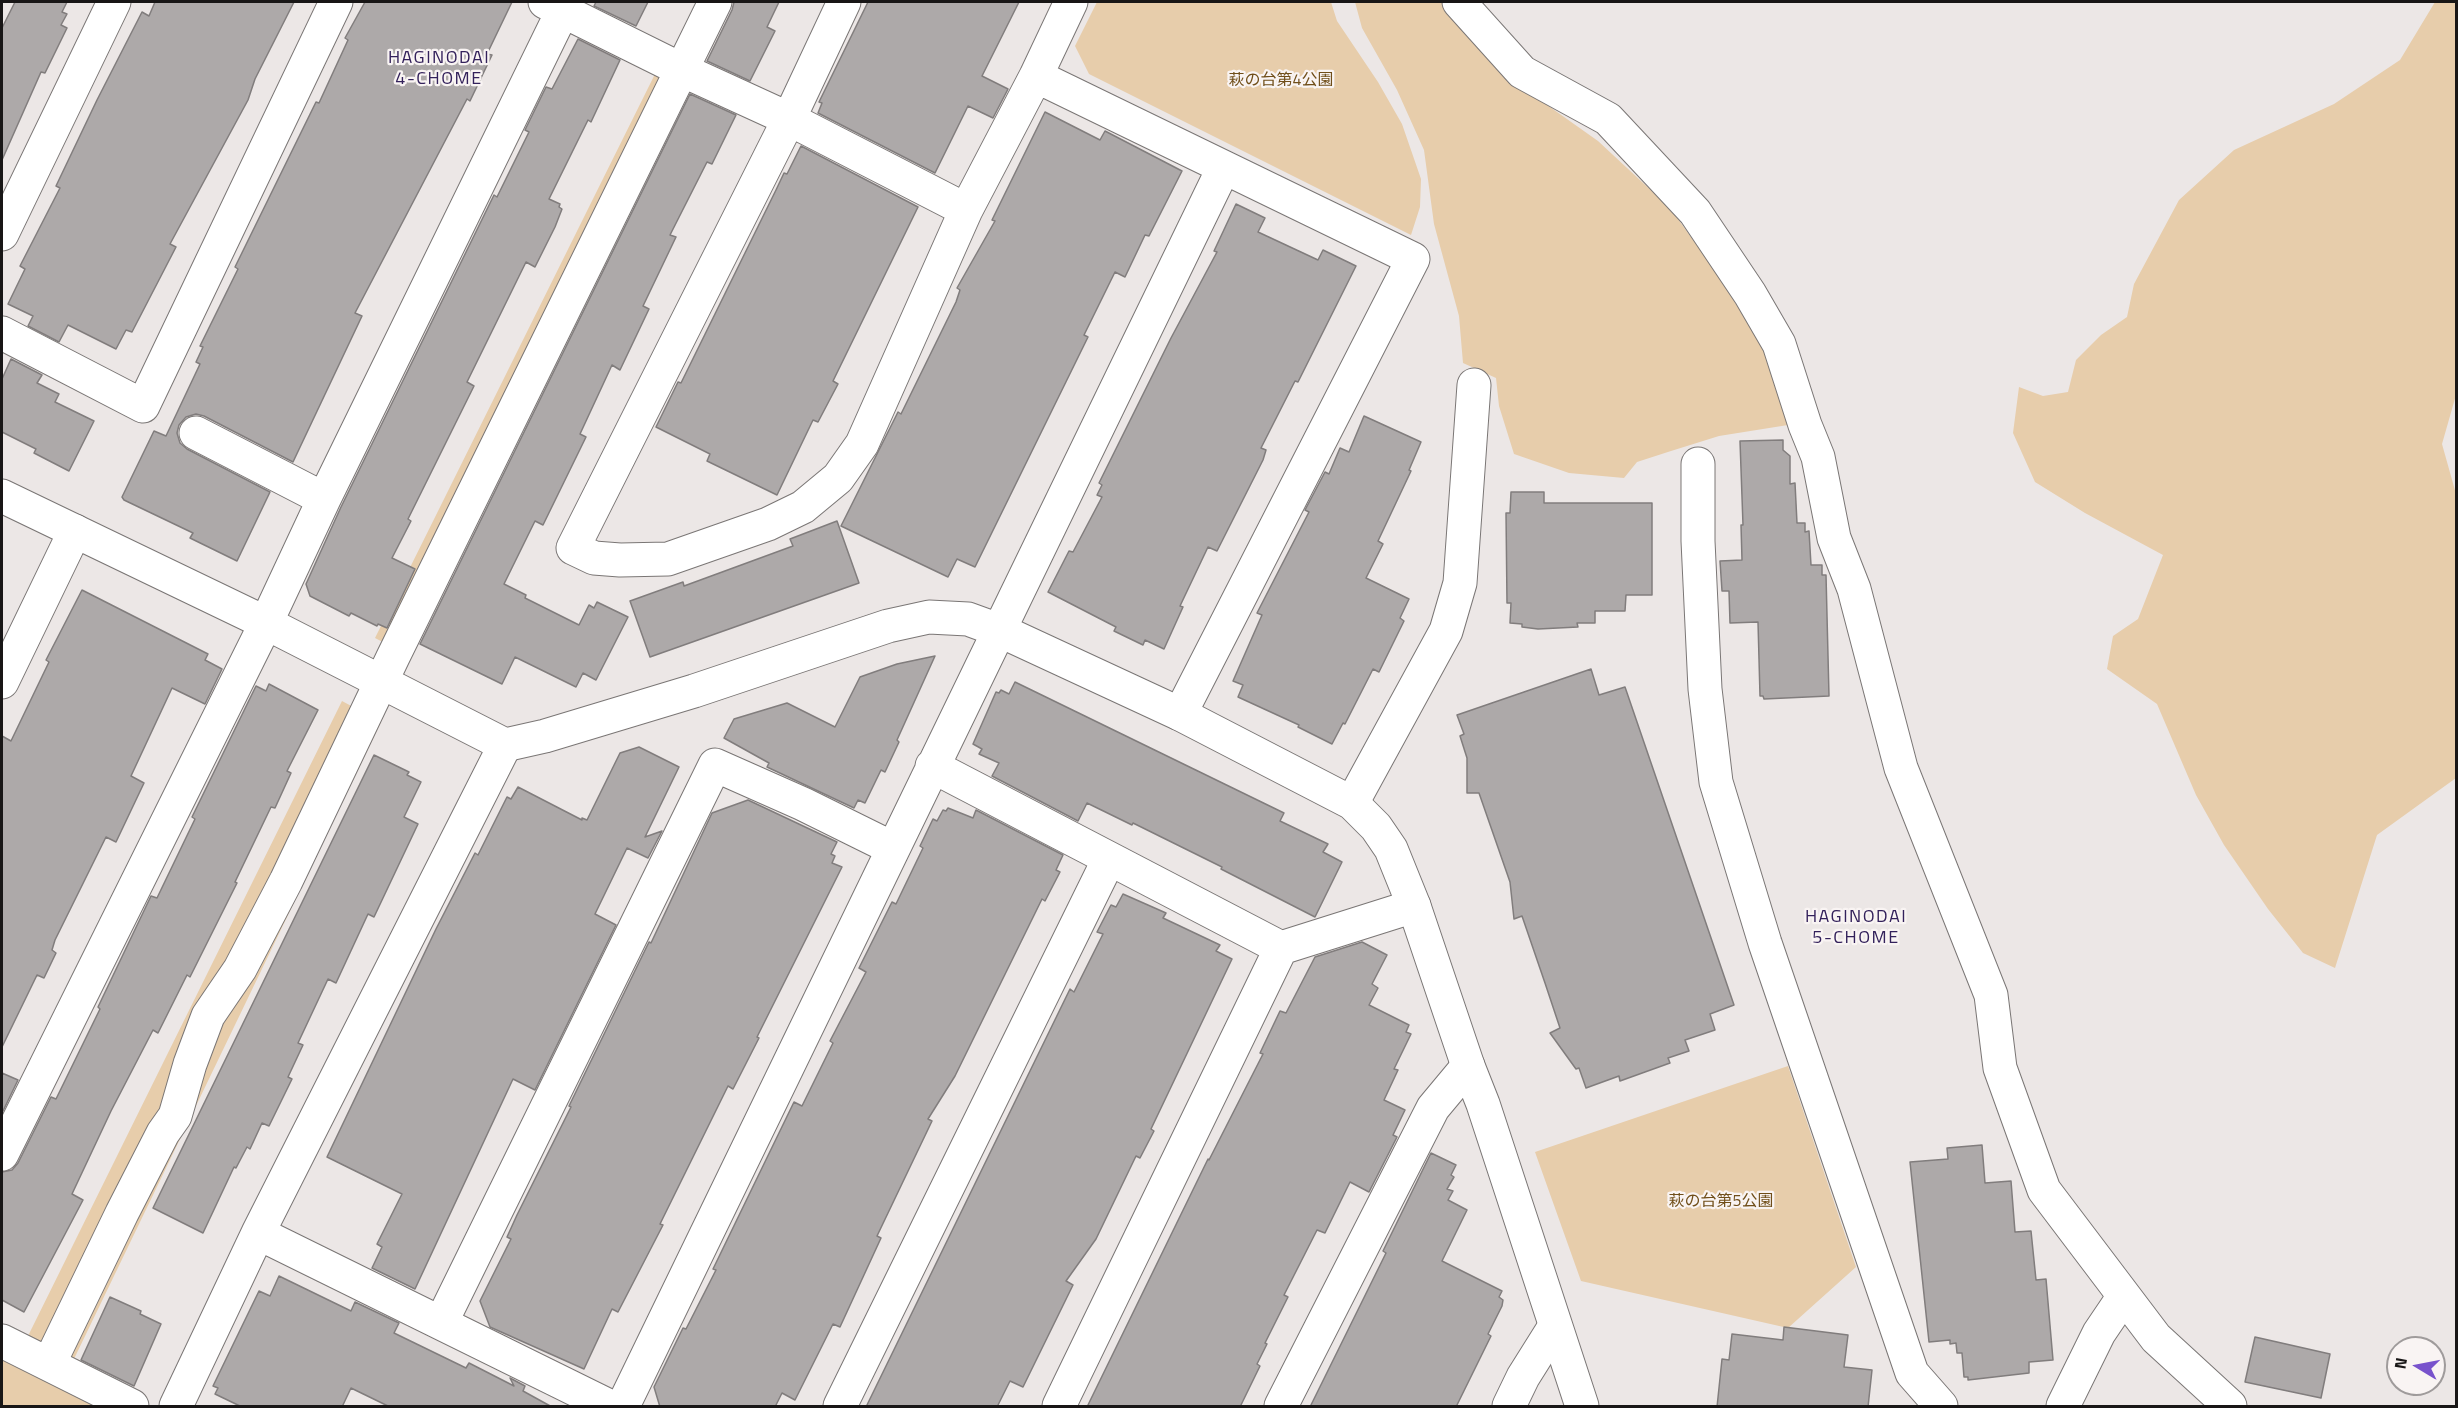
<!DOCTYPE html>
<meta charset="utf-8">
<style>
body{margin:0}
#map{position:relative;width:2458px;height:1408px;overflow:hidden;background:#ece7e6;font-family:"Titillium Web",sans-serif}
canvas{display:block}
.frame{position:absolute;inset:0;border:3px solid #181616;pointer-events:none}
.north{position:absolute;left:2386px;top:1336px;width:60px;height:60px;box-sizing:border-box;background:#f9f4f3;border:2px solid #9f9b9b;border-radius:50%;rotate:280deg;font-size:16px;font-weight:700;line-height:24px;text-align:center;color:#181616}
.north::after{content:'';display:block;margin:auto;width:21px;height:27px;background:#7852cc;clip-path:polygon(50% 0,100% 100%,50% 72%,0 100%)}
</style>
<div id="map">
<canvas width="2458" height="1408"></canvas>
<div class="frame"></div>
<div class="north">N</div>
</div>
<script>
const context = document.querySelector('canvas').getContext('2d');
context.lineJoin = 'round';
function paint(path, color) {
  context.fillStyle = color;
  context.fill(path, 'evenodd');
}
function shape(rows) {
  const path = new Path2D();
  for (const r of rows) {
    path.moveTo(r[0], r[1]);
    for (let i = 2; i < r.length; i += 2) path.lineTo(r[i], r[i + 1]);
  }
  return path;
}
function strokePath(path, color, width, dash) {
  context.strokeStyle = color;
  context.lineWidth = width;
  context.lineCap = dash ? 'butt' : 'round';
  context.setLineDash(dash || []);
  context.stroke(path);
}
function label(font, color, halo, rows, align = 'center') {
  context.font = font + ' "Titillium Web","Noto Sans JP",sans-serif';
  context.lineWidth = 4.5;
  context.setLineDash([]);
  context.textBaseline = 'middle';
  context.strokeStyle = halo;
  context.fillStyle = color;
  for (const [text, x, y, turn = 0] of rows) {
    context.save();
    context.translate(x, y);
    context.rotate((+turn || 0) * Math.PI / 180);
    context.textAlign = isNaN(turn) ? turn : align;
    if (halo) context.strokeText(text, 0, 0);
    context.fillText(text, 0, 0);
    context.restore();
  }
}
const green = shape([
 [1097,2,1331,2,1337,21,1378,82,1402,124,1421,179,1420,207,1411,235,1089,74,1075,46],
 [1355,2,1443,2,1516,83,1598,141,1670,208,1709,262,1766,351,1788,425,1719,436,1671,451,1637,462,1624,478,1569,473,1514,454,1499,406,1496,378,1463,363,1459,316,1434,224,1424,150,1397,90,1362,28],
 [2435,2,2456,2,2456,395,2442,444,2456,494,2456,778,2377,835,2335,968,2303,953,2268,909,2224,845,2196,795,2157,704,2107,669,2113,636,2138,619,2163,555,2085,513,2035,482,2013,433,2019,387,2043,396,2068,392,2076,360,2101,335,2127,317,2134,284,2179,200,2234,150,2334,104,2400,60],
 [656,72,687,87,406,654,375,638],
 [342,701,381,722,73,1361,27,1338],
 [1788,1066,1856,1267,1788,1328,1581,1281,1535,1152],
 [2,1356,102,1406,2,1406]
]);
const building = shape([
 [15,2,67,2,62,12,67,14,61,25,67,28,45,73,41,72,2,160,2,28,15,2],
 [155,2,294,2,255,79,248,100,170,244,176,247,132,332,126,330,116,349,68,325,59,342,28,326,33,316,8,304,25,269,20,266,60,188,56,186,97,100,142,12,149,16,155,2],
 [365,2,512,2,487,54,492,55,470,101,467,99,355,313,362,316,293,462,204,416,196,414,186,417,179,425,177,433,180,443,187,449,270,492,237,561,190,538,193,533,124,500,122,497,154,431,166,436,200,364,196,362,203,347,200,346,238,269,235,267,316,102,319,103,348,40,345,38,365,2],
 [596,2,648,2,636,26,594,6,596,2],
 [734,2,779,2,767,27,775,31,750,81,707,61,732,10,734,2],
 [868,2,1019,2,982,76,1008,89,1007,91,993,118,968,106,935,173,818,113,822,103,819,102,868,2],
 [578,39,620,60,591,122,588,120,549,199,560,204,559,207,562,209,555,227,535,267,526,262,467,382,474,386,408,519,411,521,392,558,415,569,387,628,378,624,377,626,351,613,349,616,310,596,306,584,341,507,494,195,497,197,529,132,525,130,546,87,552,89,578,39],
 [690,94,736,115,712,164,707,162,670,235,676,237,643,306,649,309,620,370,612,365,580,434,586,437,543,525,535,521,504,584,526,595,525,598,579,625,589,605,594,608,597,602,628,617,596,680,583,673,576,687,515,657,502,684,420,644,690,94],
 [1045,112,1100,140,1105,131,1182,171,1149,236,1145,235,1125,277,1115,272,1084,335,1088,337,975,567,957,559,948,577,841,526,898,412,901,414,956,302,960,290,957,288,995,221,992,220,1045,112],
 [801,146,918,207,833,381,838,384,818,422,813,420,777,495,707,461,710,454,656,427,678,382,681,383,776,190,784,173,787,174,801,146],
 [1236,204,1265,218,1258,232,1318,260,1323,250,1356,266,1298,382,1295,381,1261,448,1266,450,1263,460,1217,551,1208,547,1180,606,1183,607,1164,649,1145,640,1143,645,1114,631,1116,627,1048,592,1069,551,1073,552,1102,497,1097,495,1102,485,1099,483,1171,338,1217,252,1214,251,1236,204],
 [11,359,42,375,37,383,59,394,55,402,94,421,69,471,34,453,36,449,2,432,2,379,11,359],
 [1364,416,1421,442,1409,470,1411,471,1378,541,1383,544,1366,578,1409,599,1400,618,1404,621,1379,672,1373,669,1345,724,1343,723,1332,744,1298,727,1299,725,1238,697,1243,685,1233,681,1262,615,1257,613,1309,512,1305,510,1325,472,1329,474,1340,448,1349,452,1364,416],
 [1783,440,1783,450,1790,456,1790,484,1795,483,1797,523,1805,523,1805,532,1809,531,1811,565,1822,565,1822,575,1826,575,1829,696,1764,699,1763,696,1760,696,1758,622,1730,623,1729,591,1722,591,1720,561,1742,560,1741,525,1743,525,1740,441,1783,440],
 [1511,492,1544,492,1544,503,1652,503,1652,595,1626,595,1625,611,1595,611,1595,623,1577,623,1578,627,1538,629,1522,627,1522,624,1510,623,1511,603,1507,603,1506,513,1510,513,1511,492],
 [837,521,859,583,650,657,630,601,683,582,684,586,793,546,790,539,837,521],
 [82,590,208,654,205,660,222,669,205,704,172,688,131,776,144,783,116,842,106,837,55,940,52,950,56,953,44,978,37,975,2,1047,2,736,11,741,49,662,46,660,82,590],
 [935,656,897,740,899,742,885,772,881,770,865,803,858,800,854,808,767,767,769,763,724,738,734,719,787,703,835,727,860,677,897,664,935,656],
 [1591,669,1599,695,1625,687,1734,1005,1710,1014,1715,1030,1685,1040,1689,1051,1668,1058,1670,1063,1620,1081,1619,1076,1586,1088,1579,1068,1576,1069,1550,1033,1560,1028,1545,983,1522,916,1514,919,1510,882,1479,793,1467,793,1467,758,1460,736,1464,734,1457,715,1591,669],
 [1015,682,1284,813,1280,821,1328,844,1323,852,1342,862,1315,917,1221,869,1222,867,1133,823,1132,825,1087,803,1078,821,992,776,999,763,979,754,982,749,973,744,996,692,999,693,1001,690,1009,694,1015,682],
 [269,684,318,710,287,771,291,773,275,808,271,807,235,882,237,883,190,977,187,975,158,1033,153,1030,111,1111,72,1194,83,1200,24,1312,2,1300,2,1172,12,1170,18,1163,51,1097,56,1099,100,1009,98,1007,151,896,157,898,195,819,192,817,256,686,266,691,269,684],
 [639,747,679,767,645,837,662,831,648,858,627,848,595,914,616,925,535,1090,513,1079,415,1289,372,1268,382,1247,377,1244,402,1194,327,1157,436,929,475,853,478,855,507,797,511,799,518,787,582,820,582,818,587,820,620,753,639,747],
 [374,755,409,772,407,775,421,782,404,817,418,824,374,917,368,914,336,983,328,979,298,1043,303,1045,288,1077,292,1079,269,1126,262,1123,250,1149,247,1147,236,1168,234,1167,203,1233,153,1208,374,755],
 [748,800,837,842,831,854,835,856,832,863,842,867,757,1037,759,1038,733,1089,728,1086,660,1224,663,1225,618,1312,612,1309,584,1369,490,1327,480,1301,511,1239,507,1237,517,1215,571,1107,569,1106,649,942,651,943,712,813,748,800],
 [948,808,973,818,976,810,1063,855,1056,870,1060,872,1045,901,1042,899,955,1076,928,1119,932,1121,877,1236,881,1238,840,1327,833,1324,795,1400,782,1393,775,1407,660,1407,654,1387,683,1328,686,1329,716,1270,713,1269,794,1102,802,1106,833,1043,830,1041,866,972,859,968,892,902,896,904,923,848,920,846,933,819,937,821,943,810,946,811,948,808],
 [1123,894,1166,913,1163,918,1220,945,1216,951,1232,959,1151,1129,1154,1131,1140,1158,1136,1156,1096,1239,1066,1281,1073,1285,1023,1387,1010,1381,997,1407,866,1407,1070,989,1074,992,1103,934,1097,932,1111,905,1116,907,1123,894],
 [1362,942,1387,955,1372,984,1378,988,1369,1005,1409,1025,1406,1032,1411,1034,1394,1069,1398,1070,1384,1100,1405,1110,1393,1135,1397,1137,1369,1192,1350,1182,1325,1233,1317,1230,1284,1295,1288,1297,1265,1343,1267,1344,1257,1364,1260,1366,1240,1407,1087,1407,1208,1159,1209,1160,1263,1054,1260,1053,1280,1011,1286,1013,1315,957,1362,942],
 [2,1073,18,1080,2,1113,2,1073],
 [1982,1145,1985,1183,2011,1181,2015,1232,2031,1231,2036,1280,2046,1279,2053,1360,2029,1362,2029,1373,1968,1380,1968,1377,1964,1377,1962,1353,1957,1353,1956,1343,1950,1344,1950,1340,1929,1342,1910,1162,1948,1159,1947,1148,1982,1145],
 [1431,1153,1456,1165,1451,1175,1454,1177,1447,1189,1453,1191,1448,1200,1467,1210,1442,1261,1502,1291,1499,1297,1503,1300,1502,1306,1488,1334,1491,1336,1456,1407,1310,1407,1386,1253,1383,1251,1431,1153],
 [279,1276,351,1311,355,1302,399,1323,394,1333,466,1368,469,1363,514,1386,510,1378,525,1386,523,1391,552,1407,390,1407,351,1388,342,1407,242,1407,215,1394,218,1388,213,1386,259,1291,270,1296,279,1276],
 [110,1297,141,1311,140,1314,161,1324,134,1386,81,1360,110,1297],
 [1784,1327,1848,1335,1844,1367,1872,1370,1868,1407,1717,1407,1722,1359,1729,1360,1732,1334,1783,1340,1784,1327],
 [2255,1337,2330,1354,2321,1398,2245,1382,2255,1337]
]);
const street = shape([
 [545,2,682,70,789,119,966,210],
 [844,2,789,119,573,548,594,558,620,560,668,559,768,524,803,507,838,478,862,444,966,210,1036,76],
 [1071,2,1036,76,1413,259,1180,714],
 [1459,2,1522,72,1608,119,1695,212,1750,294,1779,344,1805,425,1818,457,1834,538,1854,589,1901,768,1991,995,2000,1068,2044,1190,2156,1338,2230,1406],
 [2,234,114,2],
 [2,333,143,406,336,2],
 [196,433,324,499],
 [1698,464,1698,541,1705,689,1716,782,1765,943,1912,1373,1941,1406],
 [2,682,75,531],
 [932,766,1281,948,1414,906],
 [1352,803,1446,631,1460,583,1474,385],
 [2,1154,266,623,324,499,567,2],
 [258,1233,609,1406],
 [441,1323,715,765,803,804,892,848],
 [2,1341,132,1406],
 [49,1364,122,1213,163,1133,175,1116,190,1064,208,1016,240,969,286,881,393,657,715,2],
 [176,1406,258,1233,505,745],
 [623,1406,1223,169],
 [840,1406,1109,859],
 [1059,1406,1281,948],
 [1281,1406,1433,1108,1468,1066],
 [1509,1406,1523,1377,1555,1326],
 [2063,1406,2099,1333,2124,1296]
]);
const secondary = shape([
 [2,496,266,623,505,745,545,736,694,691,888,626,929,617,968,619,1001,631,1180,714,1352,803,1376,827,1391,849,1414,906,1468,1066,1483,1104,1582,1406]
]);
const parkNames = [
 ["萩の台第4公園",1281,81],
 ["萩の台第5公園",1721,1202]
];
const neighbourhoodNames = [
 ["HAGINODAI",439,59],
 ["4-CHOME",439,80],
 ["HAGINODAI",1856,918],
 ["5-CHOME",1856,939]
];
paint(green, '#e7cdab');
paint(building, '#ada9a9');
strokePath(building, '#817d7d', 1.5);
strokePath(street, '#7a7675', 35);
strokePath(secondary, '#7a7675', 35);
strokePath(street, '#fff', 33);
strokePath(secondary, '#fff', 33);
label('16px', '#704e19', '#f9f4f3', parkNames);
context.letterSpacing = '1.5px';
label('18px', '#33215b', '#f9f4f3', neighbourhoodNames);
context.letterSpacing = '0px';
</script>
